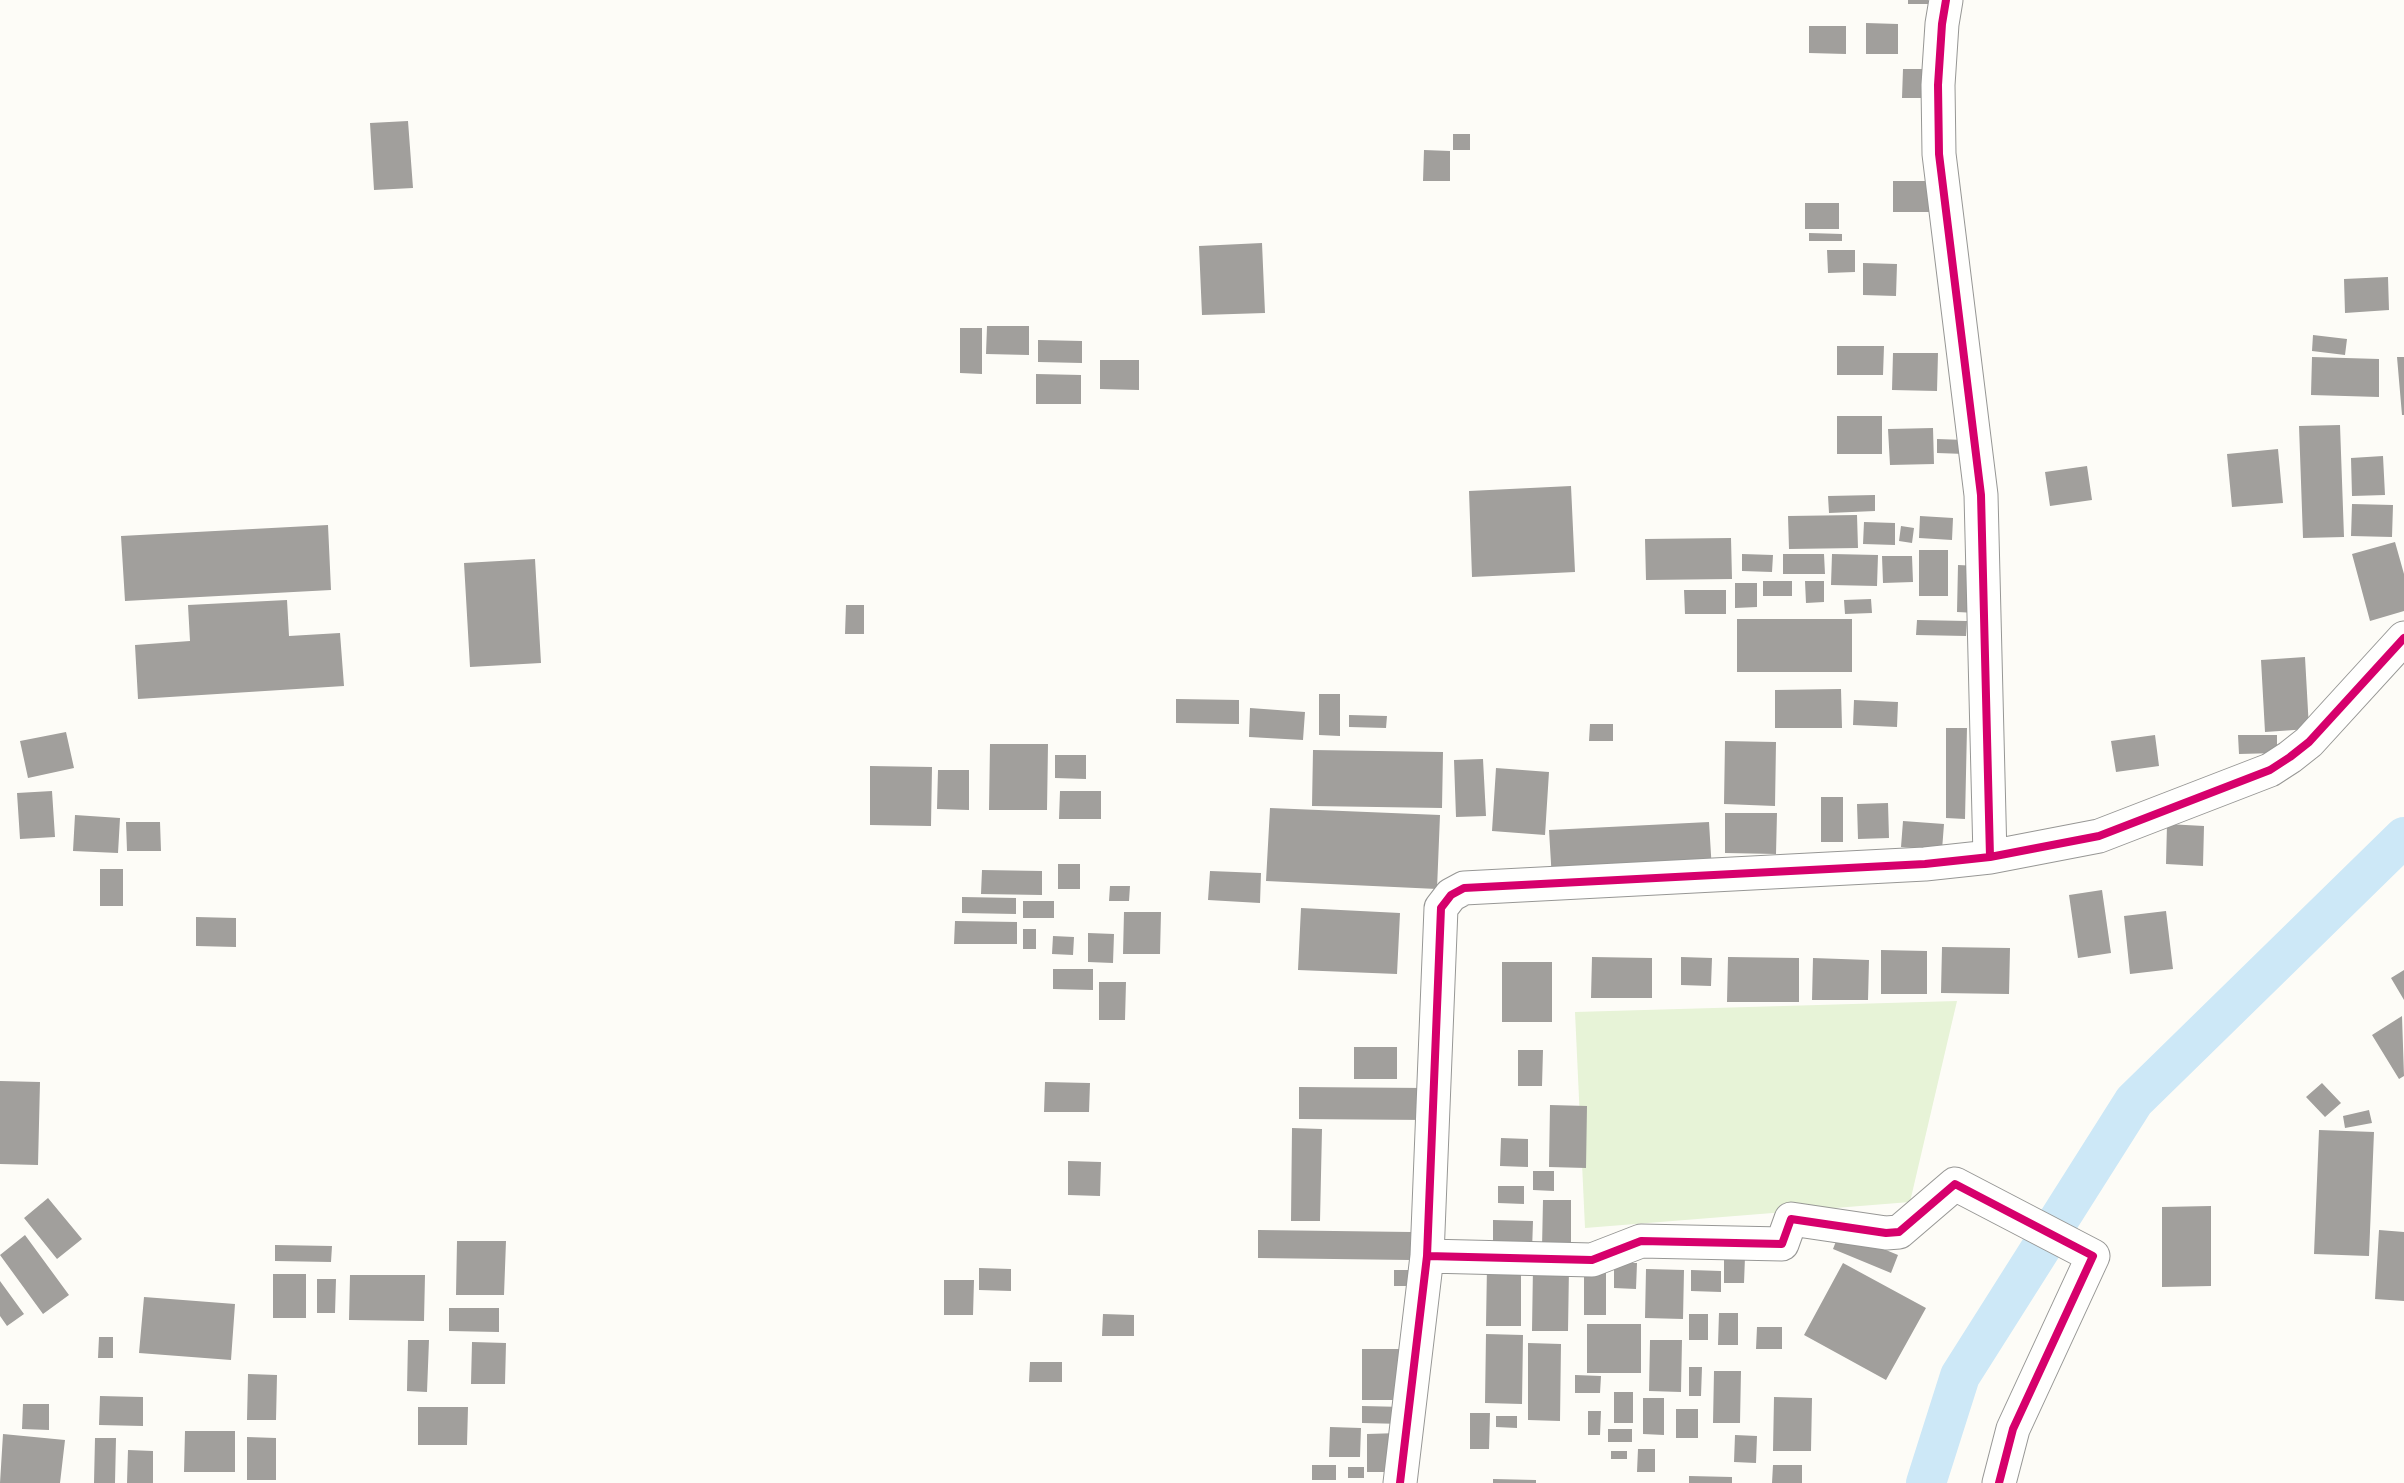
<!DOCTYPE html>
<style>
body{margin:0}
canvas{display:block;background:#fdfcf7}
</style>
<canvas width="2404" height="1483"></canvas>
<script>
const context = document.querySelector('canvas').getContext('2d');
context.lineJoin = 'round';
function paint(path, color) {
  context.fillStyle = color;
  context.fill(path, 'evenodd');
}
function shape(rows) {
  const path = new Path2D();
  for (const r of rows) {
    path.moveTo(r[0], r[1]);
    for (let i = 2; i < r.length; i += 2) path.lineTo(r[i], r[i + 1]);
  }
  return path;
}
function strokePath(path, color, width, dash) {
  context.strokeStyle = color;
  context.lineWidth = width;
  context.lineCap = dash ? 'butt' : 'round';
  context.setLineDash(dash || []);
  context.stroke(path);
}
const green = shape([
 [1957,1001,1910,1202,1585,1228,1575,1012]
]);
const canal = shape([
 [1926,1483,1960,1376,2134,1101,2404,837]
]);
const building = shape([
 [1908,0,1928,0,1928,4,1908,4],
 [1866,23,1898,24,1898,54,1866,54],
 [1809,26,1846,26,1846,54,1809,53],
 [1903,69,1930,69,1929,98,1902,98],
 [408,121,413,188,374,190,370,123],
 [1453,134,1470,134,1470,150,1453,150],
 [1424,150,1450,151,1450,181,1423,181],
 [1893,181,1936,181,1936,212,1893,212],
 [1805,203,1839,203,1839,229,1805,229],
 [1809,233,1842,234,1842,241,1809,241],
 [1262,243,1265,313,1202,315,1199,246],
 [1827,250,1855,250,1855,272,1828,273],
 [1863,263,1897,264,1896,296,1863,295],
 [2388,277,2389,310,2345,313,2344,279],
 [987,326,1029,326,1029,355,986,354],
 [960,328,982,328,982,374,960,373],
 [2313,335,2347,339,2345,355,2312,351],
 [1038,340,1082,341,1082,363,1038,362],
 [1837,346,1884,346,1883,375,1837,375],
 [1893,353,1938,353,1937,391,1892,390],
 [2312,357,2379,359,2379,397,2311,395],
 [2397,357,2404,357,2404,415,2402,415],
 [1100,360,1139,360,1139,390,1100,389],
 [1036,374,1081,375,1081,404,1036,404],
 [1837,416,1882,416,1882,454,1837,454],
 [2340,425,2344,537,2303,538,2299,426],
 [1933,428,1934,464,1890,465,1888,429],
 [1937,439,1965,440,1965,454,1937,453],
 [2278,449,2283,503,2232,507,2227,454],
 [2383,456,2385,495,2352,496,2351,458],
 [2087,466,2092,500,2050,506,2045,472],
 [1571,486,1575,572,1472,577,1469,491],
 [1875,495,1875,511,1829,513,1828,496],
 [2352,504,2393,505,2392,537,2351,536],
 [1857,515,1858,548,1789,549,1788,516],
 [1920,516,1953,518,1952,540,1919,538],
 [1864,522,1895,523,1895,545,1863,544],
 [328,525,331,590,125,601,121,536],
 [1901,526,1914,528,1912,543,1899,541],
 [1731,538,1732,579,1646,580,1645,539],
 [2395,542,2404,574,2404,611,2370,621,2352,554],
 [1919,550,1948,550,1948,596,1919,596],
 [1742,554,1773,555,1772,572,1742,571],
 [1783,554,1824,554,1825,574,1783,574],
 [1832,554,1878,555,1877,586,1831,585],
 [1882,556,1912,556,1913,582,1883,583],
 [535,559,541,663,470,667,464,563],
 [1958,565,1978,566,1977,613,1957,612],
 [1763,581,1792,581,1792,596,1763,596],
 [1805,581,1824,581,1824,602,1806,603],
 [1735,583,1757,583,1757,607,1735,608],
 [1684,590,1726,590,1726,614,1685,614],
 [1871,599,1872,613,1845,614,1844,600],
 [287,600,289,636,340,633,344,686,138,699,135,645,190,641,188,605],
 [846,605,864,605,864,634,845,634],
 [1737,619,1852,619,1852,672,1737,672],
 [1917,620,1967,621,1966,636,1916,635],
 [2305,657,2309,729,2265,732,2261,660],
 [1841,689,1842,728,1775,728,1775,690],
 [1319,694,1340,694,1340,736,1319,735],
 [1176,699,1239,700,1239,724,1176,723],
 [1854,700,1898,702,1897,727,1853,725],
 [1250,708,1305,712,1303,740,1249,737],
 [1349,715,1387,716,1386,728,1349,727],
 [1590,724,1613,724,1613,741,1589,741],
 [1946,728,1967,728,1965,819,1946,818],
 [66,732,74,768,28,778,20,741],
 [2155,735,2159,766,2116,772,2111,741],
 [2238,735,2277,735,2277,753,2239,754],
 [1725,741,1776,742,1775,806,1724,804],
 [990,744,1048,744,1047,810,989,810],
 [1313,750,1443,752,1442,808,1312,806],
 [1055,755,1086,755,1086,779,1055,778],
 [1483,759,1486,816,1456,817,1454,760],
 [870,766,932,767,931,826,870,825],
 [1496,768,1549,772,1545,835,1492,831],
 [938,770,969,770,969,810,937,809],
 [52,791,55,837,20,839,17,793],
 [1060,791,1101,791,1101,819,1059,819],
 [1821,797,1843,797,1843,842,1821,842],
 [1888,803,1889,838,1858,839,1857,804],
 [1270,808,1440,815,1437,889,1266,881],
 [1725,813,1777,813,1776,854,1725,853],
 [75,815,120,818,118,853,73,851],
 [1903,821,1944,824,1942,850,1901,847],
 [126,822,160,822,161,851,127,851],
 [1709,822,1712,871,1552,880,1549,830],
 [2167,824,2204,826,2203,866,2166,864],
 [1058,864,1080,864,1080,889,1058,889],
 [100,869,123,869,123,906,100,906],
 [982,870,1042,871,1042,895,981,894],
 [1210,871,1261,873,1260,903,1208,900],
 [1110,886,1130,886,1129,901,1109,901],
 [2102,890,2111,953,2078,958,2069,895],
 [962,897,1016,898,1016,914,962,913],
 [1023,901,1054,901,1054,918,1023,918],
 [1301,908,1400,913,1397,974,1298,970],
 [2166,911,2173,969,2130,974,2124,916],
 [1124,912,1161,912,1160,954,1123,954],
 [196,917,236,918,236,947,196,946],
 [955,921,1017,922,1017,944,954,944],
 [1023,929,1036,929,1036,949,1023,949],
 [1088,933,1114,934,1113,963,1088,962],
 [1053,936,1074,937,1073,955,1052,954],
 [1942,947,2010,948,2009,994,1941,993],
 [1881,950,1927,951,1927,994,1881,994],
 [1592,957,1652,958,1652,998,1591,998],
 [1681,957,1712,958,1711,986,1681,985],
 [1728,957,1799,958,1799,1002,1727,1002],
 [1813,958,1869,960,1868,1000,1812,1000],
 [1502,962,1552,962,1552,1022,1502,1022],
 [1053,969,1093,969,1093,990,1053,989],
 [2404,970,2404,1000,2391,978],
 [1099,982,1126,982,1125,1020,1099,1020],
 [2402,1016,2404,1076,2399,1079,2372,1035],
 [1354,1047,1397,1047,1397,1079,1354,1079],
 [1518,1050,1543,1050,1542,1086,1518,1086],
 [0,1081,40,1082,38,1165,0,1164],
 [1045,1082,1090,1083,1089,1112,1044,1112],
 [2322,1083,2341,1103,2325,1117,2306,1097],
 [1299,1087,1426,1088,1426,1120,1299,1119],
 [1550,1105,1587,1106,1586,1168,1549,1167],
 [2369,1110,2372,1123,2345,1128,2343,1116],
 [1292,1128,1322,1129,1320,1221,1291,1221],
 [2319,1130,2374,1132,2369,1256,2314,1254],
 [1501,1138,1528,1139,1528,1167,1500,1166],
 [1068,1161,1101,1162,1100,1196,1068,1195],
 [1533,1171,1554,1171,1554,1191,1533,1190],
 [1498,1186,1524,1186,1524,1204,1498,1203],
 [48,1198,82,1239,57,1259,24,1218],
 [1543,1200,1571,1200,1571,1249,1542,1248],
 [2211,1206,2211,1286,2162,1287,2162,1207],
 [1493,1220,1533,1221,1532,1251,1493,1251],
 [1258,1230,1411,1232,1410,1260,1258,1258],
 [2379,1230,2404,1232,2404,1301,2375,1299],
 [1840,1231,1898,1255,1891,1273,1833,1249],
 [25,1235,69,1295,43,1314,0,1255],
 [457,1241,506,1241,504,1295,456,1295],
 [275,1245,332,1246,331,1262,275,1261],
 [1724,1257,1745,1257,1744,1283,1724,1283],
 [1614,1263,1637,1263,1636,1289,1614,1288],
 [1843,1263,1926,1308,1886,1380,1804,1335],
 [1487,1265,1521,1265,1521,1326,1486,1326],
 [1533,1266,1569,1267,1568,1331,1532,1331],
 [979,1268,1011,1269,1011,1291,979,1290],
 [1646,1269,1684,1270,1683,1319,1645,1318],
 [1394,1270,1417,1270,1417,1286,1394,1286],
 [1691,1270,1721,1271,1721,1292,1691,1291],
 [1584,1273,1606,1273,1606,1315,1584,1315],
 [273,1274,306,1274,306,1318,273,1318],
 [350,1275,425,1275,424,1321,349,1320],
 [317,1279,336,1279,335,1313,317,1313],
 [944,1280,974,1280,973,1315,944,1315],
 [0,1281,24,1314,7,1326,0,1316],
 [144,1297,235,1304,231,1360,139,1353],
 [449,1308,499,1308,499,1332,449,1331],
 [1719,1313,1738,1313,1738,1345,1718,1345],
 [1103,1314,1134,1315,1134,1336,1102,1336],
 [1689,1314,1708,1314,1708,1340,1689,1340],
 [1587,1324,1641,1324,1641,1373,1587,1373],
 [1757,1327,1782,1327,1782,1349,1756,1349],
 [1486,1334,1523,1335,1522,1404,1485,1403],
 [99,1337,113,1337,113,1358,98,1358],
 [408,1340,429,1340,427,1392,407,1391],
 [1650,1340,1682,1340,1681,1392,1649,1391],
 [472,1342,506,1343,505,1384,471,1384],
 [1528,1343,1561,1344,1560,1421,1528,1420],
 [1362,1349,1404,1349,1403,1400,1362,1400],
 [1030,1362,1062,1362,1062,1382,1029,1382],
 [1689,1367,1702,1367,1701,1396,1689,1396],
 [1714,1371,1741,1371,1740,1423,1713,1423],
 [248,1374,277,1375,276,1420,247,1420],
 [1575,1375,1601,1376,1600,1393,1575,1393],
 [1614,1392,1633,1392,1633,1423,1614,1423],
 [100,1396,143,1397,143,1426,99,1425],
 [1774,1397,1812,1398,1811,1451,1773,1451],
 [1643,1398,1664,1398,1664,1435,1643,1434],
 [23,1404,49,1404,49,1430,22,1429],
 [1362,1406,1404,1407,1404,1424,1362,1423],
 [418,1407,468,1407,467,1445,418,1445],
 [1676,1409,1698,1409,1698,1438,1676,1438],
 [1588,1411,1601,1411,1600,1435,1588,1435],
 [1470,1413,1490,1413,1489,1449,1470,1449],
 [1496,1416,1517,1416,1517,1428,1496,1427],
 [1330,1427,1361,1428,1360,1457,1329,1457],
 [1608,1429,1632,1429,1632,1442,1608,1442],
 [185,1431,235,1431,235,1472,184,1472],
 [1399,1433,1399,1472,1367,1472,1367,1434],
 [3,1434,65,1440,60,1483,0,1483],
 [1735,1435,1757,1436,1756,1463,1734,1462],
 [247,1437,276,1438,276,1480,247,1480],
 [95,1438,116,1438,115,1483,94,1483],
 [1638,1449,1655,1449,1655,1472,1637,1472],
 [128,1450,153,1451,153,1483,127,1483],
 [1611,1451,1627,1451,1627,1459,1611,1459],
 [1312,1465,1336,1465,1336,1480,1312,1480],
 [1773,1465,1802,1465,1802,1483,1772,1483],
 [1348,1467,1364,1467,1364,1478,1348,1478],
 [1689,1476,1732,1477,1732,1483,1689,1483],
 [1493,1479,1536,1480,1536,1483,1493,1483]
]);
const minor = shape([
 [1946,0,1942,24,1938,85,1939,154,1981,495,1990,857],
 [1427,1256,1592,1260,1641,1241,1782,1244,1791,1219,1886,1233,1899,1232,1955,1184,2093,1256,2013,1429,1999,1483],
 [1400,1483,1427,1256,1441,908,1451,895,1464,888,1925,864,1990,857,2099,836,2270,770,2290,757,2309,742,2404,638]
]);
const cycleway = shape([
 [1946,0,1942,24,1938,85,1939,154,1981,495,1990,857],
 [1427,1256,1592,1260,1641,1241,1782,1244,1791,1219,1886,1233,1899,1232,1955,1184,2093,1256,2013,1429,1999,1483],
 [1400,1483,1427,1256,1441,908,1451,895,1464,888,1925,864,1990,857,2099,836,2270,770,2290,757,2309,742,2404,638]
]);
paint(green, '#e7f3d7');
strokePath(canal, '#cde8f7', 40);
paint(building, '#a19f9c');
strokePath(minor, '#979795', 35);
strokePath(minor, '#fffffe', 33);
strokePath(cycleway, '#d6006c', 8);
</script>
